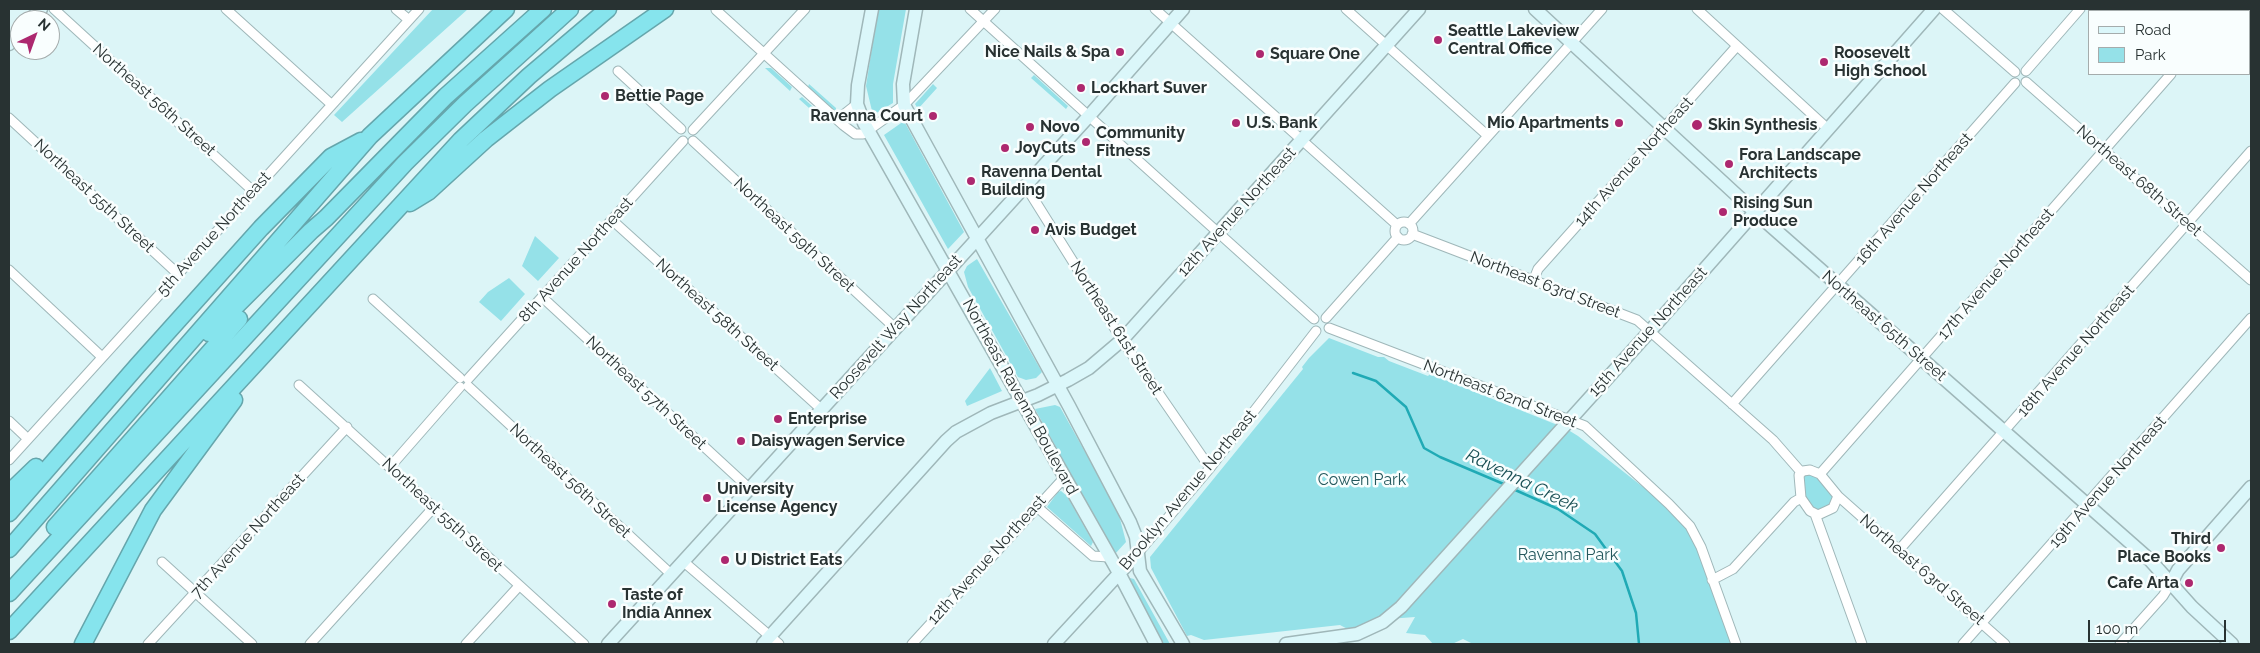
<!DOCTYPE html>
<style>
body{margin:0}
#map{position:relative;width:2260px;height:653px;overflow:hidden;background:#dcf5f7;font-family:Raleway,sans-serif}
canvas{display:block}
.frame{position:absolute;inset:0;border:10px solid #283232;pointer-events:none}
.legend{position:absolute;left:2088px;top:10px;width:162px;height:65px;box-sizing:border-box;background:#f9fefe;border:1px solid #a5acac;margin:0;padding:6px 9px;list-style:none;font-size:15px;color:#283232}
.legend li{display:flex;align-items:center;gap:10px;height:25px}
.legend b{width:25px;border:1px solid #a5acac}
.north{position:absolute;left:10px;top:10px;width:50px;height:50px;box-sizing:border-box;background:#f9fefe;border:1px solid #a5acac;border-radius:50%;rotate:42deg;font-size:14px;font-weight:700;line-height:20px;text-align:center;color:#283232}
.north::after{content:'';display:block;margin:auto;width:18px;height:22px;background:#ad286f;clip-path:polygon(50% 0,100% 100%,50% 72%,0 100%)}
.scale{position:absolute;left:2088px;top:620px;width:138px;height:22px;box-sizing:border-box;border:2px solid #283232;border-top:0;padding-left:6px;font-size:15px;line-height:18px;white-space:nowrap;color:#283232;-webkit-text-stroke:4px #f9fefe;paint-order:stroke}
</style>
<div id="map">
<canvas width="2260" height="653"></canvas>
<div class="frame"></div>
<ul class="legend">
<li><b style="height:6px;background:#dbf7fa"></b>Road</li>
<li><b style="height:14px;background:#95e1e8"></b>Park</li>
</ul>
<div class="north">N</div>
<div class="scale">100 m</div>
</div>
<script>
const context = document.querySelector('canvas').getContext('2d');
context.lineJoin = 'round';
function paint(path, color) {
  context.fillStyle = color;
  context.fill(path, 'evenodd');
}
function shape(rows) {
  const path = new Path2D();
  for (const r of rows) {
    if (r.length === 3) {
      path.moveTo(r[0] + r[2], r[1]);
      path.arc(r[0], r[1], r[2], 0, 2 * Math.PI);
      continue;
    }
    path.moveTo(r[0], r[1]);
    for (let i = 2; i < r.length; i += 2) path.lineTo(r[i], r[i + 1]);
  }
  return path;
}
function strokePath(path, color, width, dash) {
  context.strokeStyle = color;
  context.lineWidth = width;
  context.lineCap = dash ? 'butt' : 'round';
  context.setLineDash(dash || []);
  context.stroke(path);
}
function label(font, color, halo, rows, align = 'center') {
  context.font = font + ' Raleway,sans-serif';
  context.lineWidth = 5;
  context.setLineDash([]);
  context.textBaseline = 'middle';
  context.strokeStyle = halo;
  context.fillStyle = color;
  for (const [text, x, y, turn = 0] of rows) {
    context.save();
    context.translate(x, y);
    context.rotate((+turn || 0) * Math.PI / 180);
    context.textAlign = isNaN(turn) ? turn : align;
    if (halo) context.strokeText(text, 0, 0);
    context.fillText(text, 0, 0);
    context.restore();
  }
}
const green = shape([
 [433,9,468,9,342,122,334,115],
 [878,9,906,9,893,84,893,103,873,115,866,86],
 [765,68,771,68,792,87,790,91],
 [1034,75,1068,106,1066,109,1031,78],
 [809,84,836,108,836,111,831,108,808,87],
 [933,84,937,88,918,109,915,104],
 [802,97,820,113,818,116,799,99],
 [904,121,964,232,948,249,884,135],
 [535,236,559,258,538,281,522,266],
 [977,259,1042,372,1036,378,1026,380,1018,377,968,287,964,272,967,266],
 [509,278,525,294,501,321,479,302,488,292],
 [1329,338,1378,357,1384,357,1389,361,1428,376,1430,374,1565,428,1578,436,1643,487,1657,494,1695,538,1703,566,1717,581,1739,644,1473,644,1463,639,1452,644,1433,644,1425,635,1406,633,1415,617,1388,619,1357,634,1340,625,1204,640,1191,635,1187,636,1151,568,1150,557,1303,369,1302,367,1309,358],
 [990,368,1002,391,967,406,965,401],
 [1055,405,1060,407,1118,511,1126,542,1115,554,1035,409],
 [1813,473,1834,496,1831,505,1817,510,1814,510,1804,498,1803,478,1804,475],
 [1061,491,1067,496,1093,542,1091,546,1047,507,1058,492],
 [1130,578,1134,579,1170,644,1162,644,1128,580]
]);
const stream = shape([
 [1353,373,1376,381,1406,407,1424,448,1440,457,1506,485],
 [1513,489,1558,509,1595,534,1622,571,1636,613,1639,644]
]);
const street = shape([
 [54,9,253,191],
 [226,9,331,104],
 [396,9,409,20],
 [970,9,1314,319],
 [1155,9,1397,225],
 [1346,9,1488,136],
 [1697,9,1828,129],
 [1943,9,2015,72],
 [716,10,843,125,855,134,863,134,904,105,995,9],
 [2225,11,2228,9],
 [618,71,681,129],
 [2026,71,2080,9],
 [2026,82,2251,280],
 [9,118,178,274],
 [838,119,857,104],
 [693,130,805,9],
 [693,141,895,328],
 [1025,185,1122,340,1210,468],
 [612,220,821,409],
 [1404,231,9],
 [1409,224,1602,9],
 [1412,234,1637,320,1773,440,1801,472],
 [9,270,102,357],
 [1534,279,1538,269,1737,46],
 [542,297,750,489],
 [373,299,460,378],
 [1326,318,1398,237],
 [1329,328,1585,426,1669,504,1690,526,1701,547,1736,644],
 [468,379,683,141],
 [299,385,584,644],
 [468,386,672,575],
 [1732,404,2015,83],
 [9,421,28,439],
 [9,460,419,9],
 [390,467,460,387],
 [1810,470,1820,474,1838,496,1833,508,1818,515,1810,511,1801,498,1799,475,1803,471,1810,470],
 [1820,474,2171,74],
 [1838,496,2005,644],
 [1036,506,1093,556,1109,557],
 [1815,514,1862,644],
 [1899,550,2251,151],
 [1138,553,1210,468,1316,331],
 [162,562,252,644],
 [684,562,779,644],
 [1712,580,1733,569,1794,502,1801,498],
 [148,644,347,427],
 [310,644,434,507],
 [466,644,519,586],
 [912,644,1064,478],
 [1963,644,2251,318],
 [2120,644,2163,596,2171,583]
]);
const secondary = shape([
 [872,9,858,85,857,104,864,123,1119,573,1156,644],
 [916,9,903,84,904,105,1069,406,1130,522,1136,537,1140,571,1183,644],
 [1535,9,1755,212,2150,560,2192,607,2232,644],
 [30,20,41,9],
 [9,44,20,31],
 [2171,583,2178,570,2251,487],
 [608,644,1089,116,1183,9],
 [763,644,946,441,956,432,991,413,1038,395,1068,380,1089,368,1122,340,1419,9],
 [1054,644,1138,553],
 [1286,644,1357,634,1383,622,1401,607,1650,331,1934,9]
]);
const highway = shape([
 [410,203,428,192,486,139,550,89,665,9],
 [209,333,311,231,326,218,446,96,543,9],
 [9,493,36,467],
 [9,513,138,365,261,228,331,157,361,141],
 [55,527,239,319],
 [9,549,370,136,506,9],
 [9,593,405,163,465,104,570,9],
 [9,631,461,140,529,76,608,9],
 [83,644,153,510,234,400]
]);
const markers = [
 [1438,40,5,"#ad286f"],
 [1120,52,5,"#ad286f"],
 [1260,54,5,"#ad286f"],
 [1824,62,5,"#ad286f"],
 [1081,88,5,"#ad286f"],
 [605,96,5,"#ad286f"],
 [933,116,5,"#ad286f"],
 [1236,123,5,"#ad286f"],
 [1619,123,5,"#ad286f"],
 [1697,125,6,"#ad286f"],
 [1030,127,5,"#ad286f"],
 [1086,142,5,"#ad286f"],
 [1005,148,5,"#ad286f"],
 [1729,164,5,"#ad286f"],
 [971,181,5,"#ad286f"],
 [1723,212,5,"#ad286f"],
 [1035,230,5,"#ad286f"],
 [778,419,5,"#ad286f"],
 [741,441,5,"#ad286f"],
 [707,498,5,"#ad286f"],
 [2221,548,5,"#ad286f"],
 [725,560,5,"#ad286f"],
 [2189,583,5,"#ad286f"],
 [612,604,5,"#ad286f"]
];
const poiNames = [
 ["Seattle Lakeview",1448,31],
 ["Central Office",1448,49],
 ["Nice Nails & Spa",1110,52,"right"],
 ["Roosevelt",1834,53],
 ["High School",1834,71],
 ["Square One",1270,54],
 ["Lockhart Suver",1091,88],
 ["Bettie Page",615,96],
 ["Ravenna Court",923,116,"right"],
 ["U.S. Bank",1246,123],
 ["Mio Apartments",1609,123,"right"],
 ["Skin Synthesis",1708,125],
 ["Novo",1040,127],
 ["Community",1096,133],
 ["Fitness",1096,151],
 ["JoyCuts",1015,148],
 ["Fora Landscape",1739,155],
 ["Architects",1739,173],
 ["Ravenna Dental",981,172],
 ["Building",981,190],
 ["Rising Sun",1733,203],
 ["Produce",1733,221],
 ["Avis Budget",1045,230],
 ["Enterprise",788,419],
 ["Daisywagen Service",751,441],
 ["University",717,489],
 ["License Agency",717,507],
 ["Third",2211,539,"right"],
 ["Place Books",2211,557,"right"],
 ["U District Eats",735,560],
 ["Cafe Arta",2179,583,"right"],
 ["Taste of",622,595],
 ["India Annex",622,613]
];
const streetNames = [
 ["Northeast 56th Street",154,100,42],
 ["14th Avenue Northeast",1634,162,-48],
 ["Northeast 68th Street",2139,181,41],
 ["Northeast 55th Street",94,196,43],
 ["16th Avenue Northeast",1914,199,-49],
 ["12th Avenue Northeast",1237,212,-48],
 ["5th Avenue Northeast",214,234,-48],
 ["Northeast 59th Street",794,235,43],
 ["8th Avenue Northeast",576,260,-48],
 ["17th Avenue Northeast",1996,274,-49],
 ["Northeast 63rd Street",1545,285,21],
 ["Northeast 58th Street",717,315,42],
 ["Northeast 65th Street",1884,326,41],
 ["Roosevelt Way Northeast",896,327,-48],
 ["Northeast 61st Street",1116,328,57],
 ["15th Avenue Northeast",1648,332,-48],
 ["18th Avenue Northeast",2076,351,-49],
 ["Northeast 57th Street",646,393,43],
 ["Northeast 62nd Street",1500,394,21],
 ["Northeast Ravenna Boulevard",1020,397,61],
 ["Northeast 56th Street",570,481,43],
 ["19th Avenue Northeast",2108,482,-49],
 ["Brooklyn Avenue Northeast",1188,490,-50],
 ["Northeast 55th Street",442,515,43],
 ["7th Avenue Northeast",248,536,-48],
 ["12th Avenue Northeast",987,560,-48],
 ["Northeast 63rd Street",1922,570,41]
];
const parkNames = [
 ["Cowen Park",1362,480],
 ["Ravenna Park",1568,555]
];
const waterNames = [
 ["Ravenna Creek",1522,481,26]
];
paint(green, '#95e1e8');
strokePath(stream, '#20aab5', 2.5);
strokePath(street, '#9fb7b9', 11);
strokePath(secondary, '#9fb7b9', 15);
strokePath(highway, '#65a6ac', 19);
strokePath(street, '#fff', 9);
strokePath(secondary, '#dbf7fa', 12);
strokePath(highway, '#86e4ed', 16);
for (const [x, y, r, color] of markers) {
  const dot = new Path2D();
  dot.arc(x, y, r, 0, 2 * Math.PI);
  context.fillStyle = color;
  context.fill(dot);
  strokePath(dot, '#f9fefe', 2);
}
label('bold 16px', '#283232', '#f9fefe', poiNames, 'left');
label('16px', '#283232', '#f9fefe', streetNames);
label('16px', '#24585d', '#f9fefe', parkNames);
label('italic 18px', '#1a5055', '#f9fefe', waterNames);
</script>
